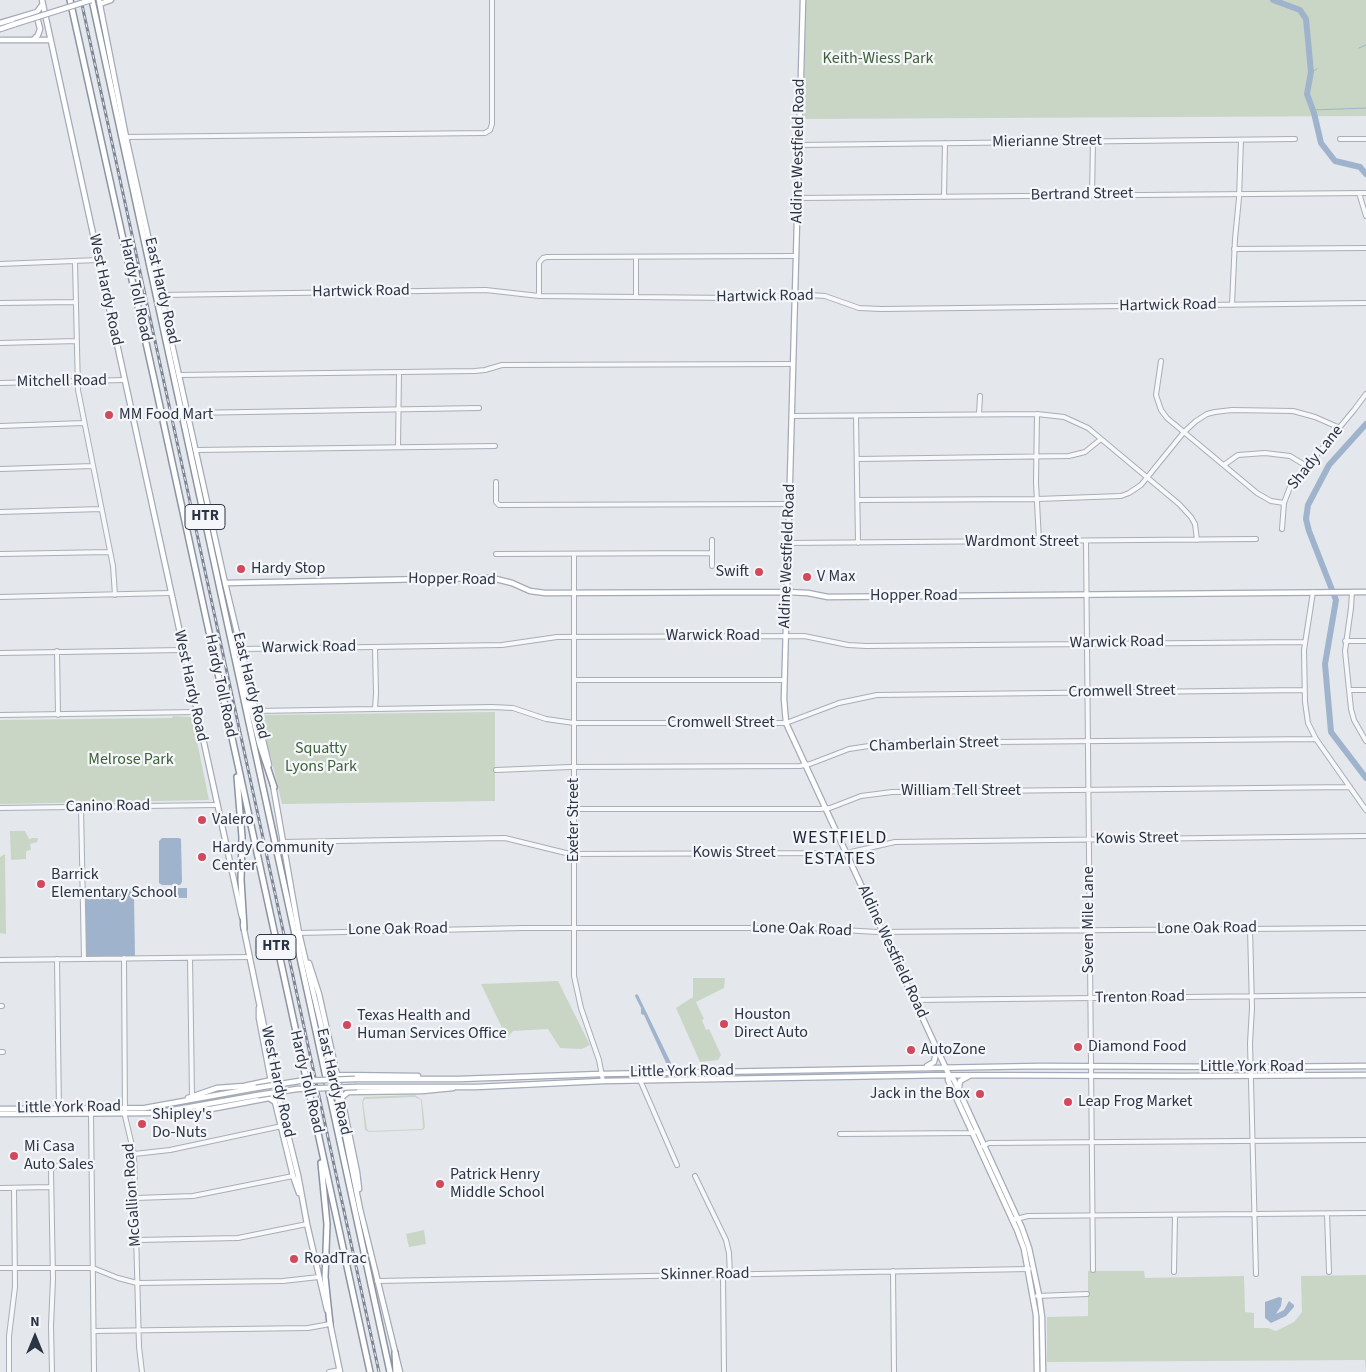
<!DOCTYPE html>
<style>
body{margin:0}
#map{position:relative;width:1366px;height:1372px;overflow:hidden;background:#e4e7ec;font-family:"Source Sans 3",sans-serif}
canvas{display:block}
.north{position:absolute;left:10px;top:1312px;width:50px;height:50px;-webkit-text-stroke:4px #f4f6f9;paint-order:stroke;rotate:0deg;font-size:14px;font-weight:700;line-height:20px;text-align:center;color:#2b3445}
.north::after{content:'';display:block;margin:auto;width:18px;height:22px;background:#2b3445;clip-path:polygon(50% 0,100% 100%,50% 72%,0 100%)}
</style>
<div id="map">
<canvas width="1366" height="1372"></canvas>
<div class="north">N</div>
</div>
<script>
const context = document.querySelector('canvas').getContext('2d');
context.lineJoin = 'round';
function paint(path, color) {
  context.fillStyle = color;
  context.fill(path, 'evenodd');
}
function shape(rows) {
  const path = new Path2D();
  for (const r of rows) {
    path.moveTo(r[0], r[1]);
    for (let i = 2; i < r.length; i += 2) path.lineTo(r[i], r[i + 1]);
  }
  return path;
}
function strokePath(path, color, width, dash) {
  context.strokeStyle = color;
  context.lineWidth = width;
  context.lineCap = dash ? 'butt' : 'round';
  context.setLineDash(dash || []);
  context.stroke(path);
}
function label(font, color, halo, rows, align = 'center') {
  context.font = font + ' "Source Sans 3",sans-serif';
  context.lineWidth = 4.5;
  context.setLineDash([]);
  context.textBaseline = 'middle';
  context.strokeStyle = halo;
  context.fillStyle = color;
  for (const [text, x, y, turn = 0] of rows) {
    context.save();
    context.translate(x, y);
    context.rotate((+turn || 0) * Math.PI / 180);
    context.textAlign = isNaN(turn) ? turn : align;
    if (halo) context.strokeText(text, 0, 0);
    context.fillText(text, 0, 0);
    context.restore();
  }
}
const green = shape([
 [806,0,1366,0,1366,116,803,119],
 [495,712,495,801,282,804,271,757,267,749,267,742,261,715],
 [173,716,192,717,209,800,0,804,0,720,172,718],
 [10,831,25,831,29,839,32,838,38,838,37,842,30,844,31,850,26,851,26,859,11,860],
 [5,854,6,934,0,933,0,857],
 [693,978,725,978,724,988,696,1002,704,1019,702,1020,706,1030,709,1029,721,1055,718,1060,700,1062,676,1008,693,997],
 [558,981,590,1045,582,1049,560,1048,548,1029,513,1031,507,1038,481,984],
 [415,1095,422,1100,425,1127,423,1130,369,1132,365,1130,362,1102,364,1097],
 [415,1097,421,1100,423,1127,422,1129,369,1131,367,1129,363,1102,365,1099],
 [424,1230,426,1244,409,1247,406,1234],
 [1088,1271,1144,1271,1145,1278,1244,1276,1245,1312,1254,1313,1254,1328,1268,1328,1276,1331,1294,1322,1302,1312,1301,1276,1366,1275,1366,1372,1365,1360,1047,1362,1047,1317,1088,1316]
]);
const water = shape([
 [162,838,179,838,181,839,182,882,180,885,162,885,159,883,159,841],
 [187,888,187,898,134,897,135,956,86,957,85,889],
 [636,994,638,995,671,1063,670,1066,667,1065,644,1015,641,1014,641,1008,635,996],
 [1279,1297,1282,1298,1281,1306,1276,1314,1284,1310,1289,1301,1294,1305,1294,1307,1286,1316,1271,1323,1265,1318,1265,1302]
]);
const stream = shape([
 [1359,48,1366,45],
 [1311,72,1317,69],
 [1313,110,1366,108]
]);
const river = shape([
 [1273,0,1300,10,1306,19,1311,72,1307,94,1314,113,1321,143,1335,161,1360,167,1366,174],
 [1366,424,1329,465,1308,505,1306,519,1309,531,1336,600,1325,664,1331,732,1366,778]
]);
const minor = shape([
 [126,137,485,133,490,130,492,124,492,0],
 [1340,139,1366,139],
 [799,145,1295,139],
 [1359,193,1366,216],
 [1092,195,1093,141],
 [944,197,945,143],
 [798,198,1366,193],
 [1234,249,1366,248],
 [636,257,636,296],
 [75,262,78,390,113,566,115,595],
 [0,264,98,260],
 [162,295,486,290,539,296,731,298,810,295,825,296,859,308,881,309,1366,303],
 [539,296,539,263,543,258,547,257,796,256],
 [0,303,76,302],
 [1232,305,1235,239,1239,198,1241,140],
 [0,343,77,341],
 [1161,361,1156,395,1161,410,1167,418,1257,493,1271,501,1284,503],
 [180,375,475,371,485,370,502,365,793,364],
 [0,383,124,380],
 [188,413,479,408],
 [979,414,980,396],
 [1037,414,1036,482,1039,541],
 [792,416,1037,414,1064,417,1088,428,1179,504,1191,517,1195,524,1197,540],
 [856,416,858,543],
 [0,426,84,423],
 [398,447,399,373],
 [196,450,495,446],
 [857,459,1069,456,1085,452,1101,439],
 [1224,465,1238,455,1265,453,1290,456,1308,467],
 [0,469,93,466],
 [496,482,496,502,499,505,790,504],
 [858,500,1037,499,1121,496,1129,493,1141,485,1184,432,1196,421,1207,414,1215,412,1232,410,1293,411,1315,417,1340,428],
 [0,512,101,509],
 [1282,529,1284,503,1290,487,1354,410,1366,394],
 [1086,541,1093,1270],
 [788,543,1256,539],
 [0,554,110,552],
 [496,554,712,553],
 [574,554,574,976,581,1008,599,1060,603,1081],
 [712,566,712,540],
 [1313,592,1304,650,1305,702,1308,723,1316,739,1366,810],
 [1352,592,1351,608,1345,651,1351,709,1354,720,1366,741],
 [0,597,170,593],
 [1345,641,1366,641],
 [241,649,502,645,557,637,804,636,848,645,866,646,1305,642],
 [57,651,58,715],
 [0,653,182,650],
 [574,680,784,680],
 [1349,690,1366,690],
 [375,709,376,693,375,647],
 [256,711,492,707,513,708,546,719,574,723,786,723,839,703,877,695,1304,690],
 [0,715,196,712],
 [496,770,570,767,800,766,810,764,849,749,889,743,1316,739],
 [81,807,84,959],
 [0,808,216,805],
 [574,809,820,809,830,808,861,796,892,792,1350,787],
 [282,842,505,838,570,854,840,853,851,852,895,842,1366,836],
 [1250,928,1252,1008,1250,1043,1256,1274],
 [299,933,523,928,809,928,877,932,1366,928],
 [124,958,125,1116,134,1154,139,1347,142,1372],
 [190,958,192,1096],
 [57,959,59,1113],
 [0,960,250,957],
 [914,1000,1366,995],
 [0,1006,2,1006],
 [0,1052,3,1052],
 [640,1080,677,1165],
 [91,1114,94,1372],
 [840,1134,972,1133,977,1131],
 [983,1146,989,1143,1366,1140],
 [134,1154,170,1150,282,1126],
 [695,1176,726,1240,729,1253,730,1275],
 [0,1188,51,1187],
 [136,1198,193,1196,293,1176],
 [1327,1214,1329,1272],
 [1012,1220,1028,1216,1366,1213],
 [137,1240,238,1238,307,1224],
 [0,1268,93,1268,118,1278,137,1283,283,1281,319,1277],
 [893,1271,894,1372],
 [1174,1272,1175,1215],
 [723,1275,724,1372],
 [377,1281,1029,1269],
 [1037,1296,1087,1294],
 [94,1331,308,1328,330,1324],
 [9,1372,9,1336,15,1287,14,1188],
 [52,1372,51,1326,53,1279,51,1171,53,1167,56,1166,92,1165],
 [329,1372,340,1370]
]);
const major = shape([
 [42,0,242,917],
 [99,0,126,137,225,583,269,765],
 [803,0,784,699,786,723,949,1075,954,1080,1022,1228,1029,1248,1039,1295,1042,1317,1043,1372],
 [100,4,111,0],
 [0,23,37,12,42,5],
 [0,29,15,24],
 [34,39,38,35,40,29,37,17,34,14],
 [0,40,50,40],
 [225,583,480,578,492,578,512,583,530,591,545,593,787,592,808,593,828,597,1366,592],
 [273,785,299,933,334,1080,360,1209,400,1372],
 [243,925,278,1094,298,1175,307,1224,327,1310],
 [309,963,319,994,337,1075,357,1172,359,1189],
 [259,1008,259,1018,275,1102,293,1176,299,1193],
 [927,1066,934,1062,937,1049],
 [337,1075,418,1076],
 [949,1075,948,1080,1017,1230,1024,1249,1036,1315,1037,1372],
 [355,1079,459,1079,601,1074,1040,1066,1251,1067,1366,1066],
 [357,1087,476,1087,603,1081,949,1075,1183,1076,1366,1075],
 [959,1088,960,1081,969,1076],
 [342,1097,348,1092,422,1091,453,1088],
 [188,1098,217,1088,244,1086,272,1080],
 [0,1109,145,1108,256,1088],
 [198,1109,211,1109,269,1098,275,1102],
 [0,1114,156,1113,258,1095],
 [330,1323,340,1372]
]);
const highway = shape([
 [70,0,154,379,370,1372],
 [92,0,390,1372],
 [239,660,260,745,274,787],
 [237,777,242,837,241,880,244,928],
 [321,1163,327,1224,325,1277,330,1324],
 [395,1353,396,1372]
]);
const rail = shape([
 [81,0,379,1372]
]);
const majorBridge = shape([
 [15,24,91,0],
 [256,1088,299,1081,355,1079],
 [258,1095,297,1089,357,1087]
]);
const markers = [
 [109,415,5,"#d1495b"],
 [241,569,5,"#d1495b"],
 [759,572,5,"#d1495b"],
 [807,577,5,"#d1495b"],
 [202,820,5,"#d1495b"],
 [202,857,5,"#d1495b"],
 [41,884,5,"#d1495b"],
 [724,1024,5,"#d1495b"],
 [347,1025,5,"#d1495b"],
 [1078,1047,5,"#d1495b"],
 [911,1050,5,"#d1495b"],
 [980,1094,5,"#d1495b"],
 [1068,1102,5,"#d1495b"],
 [142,1124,5,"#d1495b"],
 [14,1156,5,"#d1495b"],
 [440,1184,5,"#d1495b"],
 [294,1259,5,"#d1495b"]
];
const shields = [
 [205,517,40],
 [276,947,40]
];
const shieldNames = [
 ["HTR",205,517],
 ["HTR",276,947]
];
const parkNames = [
 ["Keith-Wiess Park",878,59],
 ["Squatty",321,749],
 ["Lyons Park",321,767],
 ["Melrose Park",131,760]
];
const streetNames = [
 ["Mierianne Street",1047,142,-1],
 ["Aldine Westfield Road",799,151,-89],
 ["Bertrand Street",1082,195,-1],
 ["West Hardy Road",105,290,78],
 ["Hardy Toll Road",135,290,78],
 ["East Hardy Road",161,291,77],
 ["Hartwick Road",361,292,-1],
 ["Hartwick Road",765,297,-1],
 ["Hartwick Road",1168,306,-1],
 ["Mitchell Road",62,382,-1],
 ["Shady Lane",1316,458,-51],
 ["Wardmont Street",1022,542],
 ["Aldine Westfield Road",788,556,-88],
 ["Hopper Road",452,580,1],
 ["Hopper Road",914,596],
 ["Warwick Road",713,636],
 ["Warwick Road",1117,643,-1],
 ["Warwick Road",309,648,-1],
 ["West Hardy Road",190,686,78],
 ["Hardy Toll Road",220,686,78],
 ["East Hardy Road",250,686,76],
 ["Cromwell Street",1122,692,-1],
 ["Cromwell Street",721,723],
 ["Chamberlain Street",934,745,-2],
 ["William Tell Street",961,791],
 ["Canino Road",108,807,-1],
 ["Exeter Street",574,820,-90],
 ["Kowis Street",1137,839,-1],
 ["Kowis Street",734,853],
 ["Seven Mile Lane",1089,920,-90],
 ["Lone Oak Road",1207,929,-1],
 ["Lone Oak Road",398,930,-1],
 ["Lone Oak Road",802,930,2],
 ["Aldine Westfield Road",892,952,65],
 ["Trenton Road",1140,998,-1],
 ["Little York Road",1252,1067],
 ["Little York Road",682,1072,-1],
 ["West Hardy Road",277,1082,78],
 ["Hardy Toll Road",306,1082,77],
 ["East Hardy Road",333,1082,77],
 ["Little York Road",69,1108,-1],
 ["McGallion Road",133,1195,-94],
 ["Skinner Road",705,1275,-1]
];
const poiNames = [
 ["MM Food Mart",119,415],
 ["Hardy Stop",251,569],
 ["Swift",749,572,"right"],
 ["V Max",817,577],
 ["Valero",212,820],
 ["Hardy Community",212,848],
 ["Center",212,866],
 ["Barrick",51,875],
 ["Elementary School",51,893],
 ["Houston",734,1015],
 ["Direct Auto",734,1033],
 ["Texas Health and",357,1016],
 ["Human Services Office",357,1034],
 ["Diamond Food",1088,1047],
 ["AutoZone",921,1050],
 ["Jack in the Box",970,1094,"right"],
 ["Leap Frog Market",1078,1102],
 ["Shipley's",152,1115],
 ["Do-Nuts",152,1133],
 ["Mi Casa",24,1147],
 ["Auto Sales",24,1165],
 ["Patrick Henry",450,1175],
 ["Middle School",450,1193],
 ["RoadTrac",304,1259]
];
const neighbourhoodNames = [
 ["WESTFIELD",840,839],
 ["ESTATES",840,860]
];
paint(green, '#c9d6c5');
paint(water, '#9fb4cc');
strokePath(stream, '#9fb4cc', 1);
strokePath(river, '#9fb4cc', 6);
strokePath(minor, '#a9aeb7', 6);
strokePath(major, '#a3abb8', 7);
strokePath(highway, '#8b94a3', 8);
strokePath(minor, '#f7f8fa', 4);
strokePath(major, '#fff', 4.5);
strokePath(highway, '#fff', 5);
strokePath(rail, '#7d8696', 3);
strokePath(rail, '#f4f6f9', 1, [4]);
strokePath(majorBridge, '#a3abb8', 7, []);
strokePath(majorBridge, '#fff', 4.5);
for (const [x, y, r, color] of markers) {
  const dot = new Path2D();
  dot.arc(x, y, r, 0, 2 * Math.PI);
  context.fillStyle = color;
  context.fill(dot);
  strokePath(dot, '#f4f6f9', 2);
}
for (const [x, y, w] of shields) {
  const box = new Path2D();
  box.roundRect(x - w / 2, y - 12.5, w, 25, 4);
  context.fillStyle = '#f4f6f9';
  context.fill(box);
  strokePath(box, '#2b3445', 1);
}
label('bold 15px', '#2b3445', null, shieldNames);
label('16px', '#3f6138', '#f4f6f9', parkNames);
label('16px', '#2b3445', '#f4f6f9', streetNames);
label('16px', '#2b3445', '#f4f6f9', poiNames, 'left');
context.letterSpacing = '1px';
label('18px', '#1d2536', '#f4f6f9', neighbourhoodNames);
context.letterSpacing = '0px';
</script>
